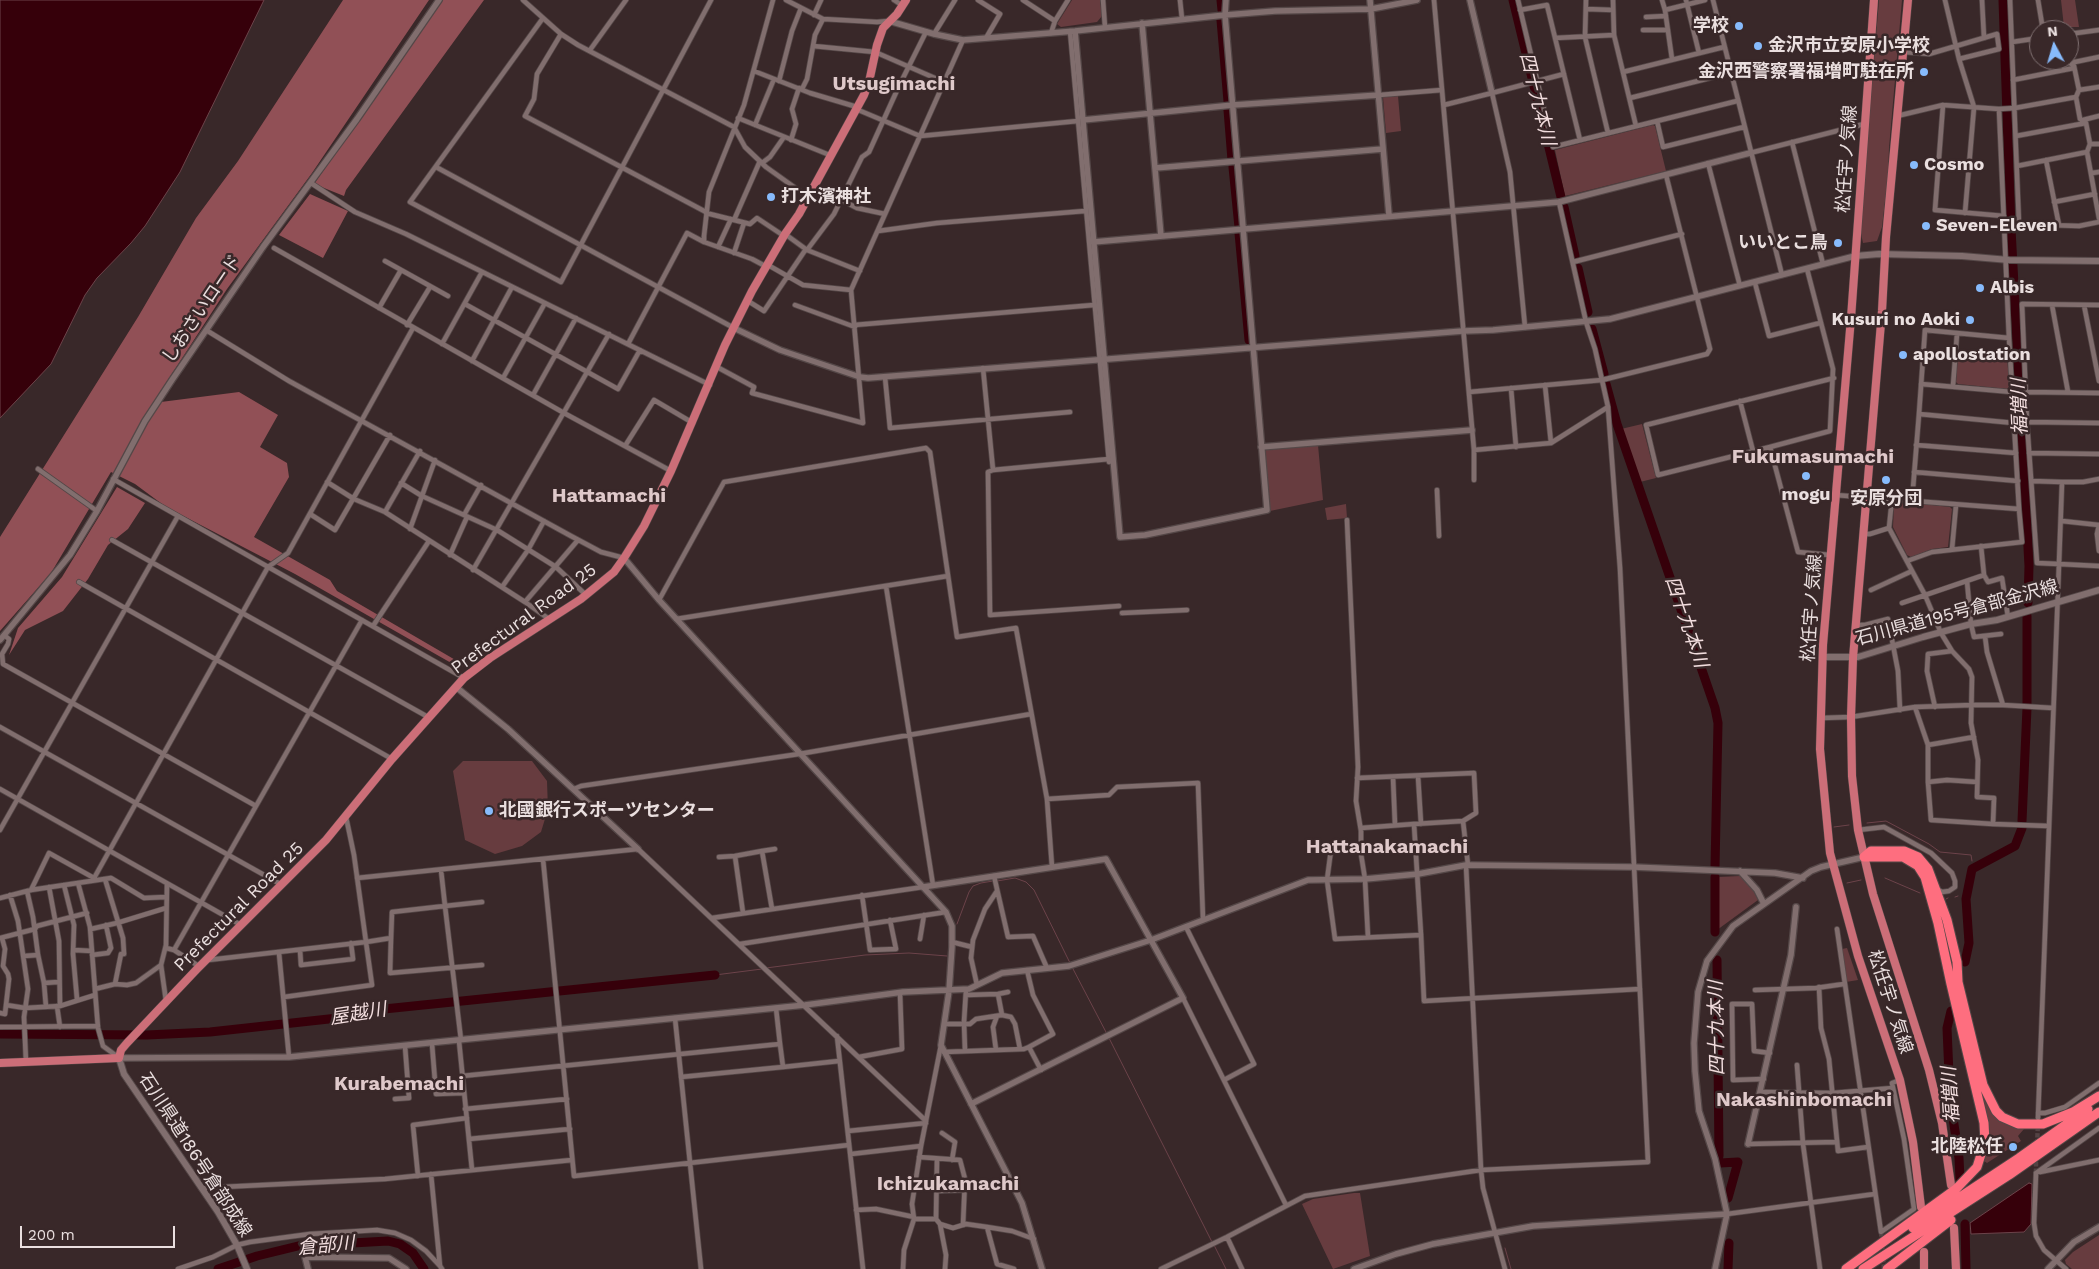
<!DOCTYPE html>
<meta charset="utf-8">
<style>
body{margin:0}
#map{position:relative;width:2099px;height:1269px;overflow:hidden;background:#392829;font-family:"Work Sans",sans-serif}
canvas{display:block}
.north{position:absolute;left:2029px;top:20px;width:50px;height:50px;box-sizing:border-box;background:#392829;border:1px solid #807172;border-radius:50%;rotate:354deg;font-size:14px;font-weight:700;line-height:20px;text-align:center;color:#eadfdf}
.north::after{content:'';display:block;margin:auto;width:18px;height:22px;background:#87bbfc;clip-path:polygon(50% 0,100% 100%,50% 72%,0 100%)}
.scale{position:absolute;left:20px;top:1226px;width:155px;height:22px;box-sizing:border-box;border:2px solid #eadfdf;border-top:0;padding-left:6px;font-size:15px;line-height:18px;white-space:nowrap;color:#eadfdf;-webkit-text-stroke:4px #392829;paint-order:stroke}
</style>
<div id="map">
<canvas width="2099" height="1269"></canvas>
<div class="north">N</div>
<div class="scale">200 m</div>
</div>
<script>
const context = document.querySelector('canvas').getContext('2d');
context.lineJoin = 'round';
function paint(path, color) {
  context.fillStyle = color;
  context.fill(path, 'evenodd');
}
function shape(rows) {
  const path = new Path2D();
  for (const r of rows) {
    path.moveTo(r[0], r[1]);
    for (let i = 2; i < r.length; i += 2) path.lineTo(r[i], r[i + 1]);
  }
  return path;
}
function strokePath(path, color, width, dash) {
  context.strokeStyle = color;
  context.lineWidth = width;
  context.lineCap = dash ? 'butt' : 'round';
  context.setLineDash(dash || []);
  context.stroke(path);
}
function label(font, color, halo, rows, align = 'center') {
  context.font = font + ' "Work Sans","Noto Sans JP",sans-serif';
  context.lineWidth = 5;
  context.setLineDash([]);
  context.textBaseline = 'middle';
  context.strokeStyle = halo;
  context.fillStyle = color;
  for (const [text, x, y, turn = 0] of rows) {
    context.save();
    context.translate(x, y);
    context.rotate((+turn || 0) * Math.PI / 180);
    context.textAlign = isNaN(turn) ? turn : align;
    if (halo) context.strokeText(text, 0, 0);
    context.fillText(text, 0, 0);
    context.restore();
  }
}
const green = shape([
 [1072,0,1100,0,1102,16,1097,22,1061,27,1057,24],
 [1879,0,1902,0,1889,148,1888,176,1882,227,1877,241,1863,243,1860,229],
 [2061,0,2075,0,2079,27,2064,27],
 [1398,96,1401,131,1386,133,1383,97],
 [1653,125,1655,126,1666,171,1565,196,1555,150],
 [1958,355,2007,359,2010,386,2007,389,1958,384,1956,382],
 [1642,424,1656,478,1640,482,1621,429],
 [1318,445,1323,500,1270,511,1265,449],
 [1897,501,1950,507,1952,509,1948,547,1932,549,1911,557,1907,555,1893,527,1894,504],
 [1346,504,1347,518,1327,520,1325,508],
 [463,761,532,761,547,781,548,809,541,832,522,846,495,854,465,840,453,771],
 [1740,876,1753,890,1758,900,1717,930,1718,877],
 [1847,948,1858,980,1846,982,1842,949],
 [1983,1098,1990,1109,2018,1128,2024,1129,2018,1136,2021,1141,1987,1163,1984,1161,1989,1143],
 [1354,1193,1360,1193,1370,1256,1333,1269,1302,1204,1313,1199],
 [2099,1235,2099,1269,2072,1269,2066,1264,2065,1260,2073,1252]
]);
const forest = shape([
 [343,0,429,0,312,173,227,289,153,403,239,392,278,415,260,447,287,463,289,477,254,537,330,580,337,591,464,665,460,668,295,574,166,507,135,484,111,472,51,573,0,631,0,537,138,317,196,218,238,161],
 [443,0,484,0,346,190,344,196,314,184],
 [310,194,348,211,323,258,279,235],
 [117,487,145,503,128,529,108,545,88,579,63,611,25,630,9,655,18,628,62,577]
]);
const water = shape([
 [0,0,264,0,180,172,145,226,131,243,97,278,85,295,51,364,0,418,0,0],
 [2029,1183,2032,1184,2031,1224,2024,1232,1971,1234,1970,1223,2029,1183]
]);
const stream = shape([
 [1867,823,1886,821,1929,844,1940,852,1971,855,1972,861],
 [1834,827,1849,825],
 [1972,869,1973,866],
 [1885,878,1920,893],
 [997,881,1015,878,1026,882,1034,890,1070,963],
 [1847,883,1861,880],
 [1955,897,1958,896],
 [1964,897,1966,897],
 [1946,899,1948,898],
 [957,924,969,892,973,886,981,883,993,881],
 [1072,967,1107,1034],
 [766,968,865,955,909,953,947,956],
 [715,975,762,969],
 [1109,1038,1212,1242],
 [1214,1245,1226,1269],
 [1505,1248,1511,1269]
]);
const river = shape([
 [1221,0,1222,10],
 [1513,0,1561,197],
 [2003,0,2011,229,2029,566,2028,603],
 [1221,20,1228,101],
 [1228,110,1232,160],
 [1233,167,1239,227],
 [1564,207,1575,256],
 [1239,233,1249,340],
 [1578,268,1588,312],
 [1592,329,1604,374],
 [1606,384,1617,424,1715,708,1718,723,1715,867],
 [2022,821,2027,708,2027,616],
 [1715,877,1715,932],
 [1717,960,1719,1156],
 [1965,962,1969,943,1966,899,1972,869,2015,846,2022,828],
 [1951,1011,1947,1028,1950,1098,1959,1158,1960,1179],
 [0,1034,147,1035,210,1032,347,1017,355,1012,715,975],
 [1720,1163,1738,1162,1728,1198],
 [1965,1224,1966,1269],
 [218,1269,257,1256,298,1246,388,1241,400,1244,413,1253,424,1269],
 [1728,1269,1729,1243]
]);
const minorTunnel = shape([
 [2037,1144,2038,1124],
 [2036,1173,2036,1157],
 [1881,1232,1884,1269]
]);
const minor = shape([
 [523,0,561,34,578,45,734,127,745,147,766,167,808,197],
 [786,0,823,19,877,22,888,21],
 [894,0,903,6],
 [978,0,1000,14,986,38],
 [1023,0,1055,21],
 [1103,0,1105,27],
 [1180,0,1182,19],
 [1434,0,1474,450,1551,443,1608,407],
 [1518,0,1553,147,1737,101],
 [1586,0,1585,37,1608,133],
 [1613,0,1614,35],
 [1662,0,1665,10,1672,59],
 [1686,0,1699,53],
 [1713,0,1782,275],
 [1945,0,1959,59,1974,107,1965,213],
 [1982,0,1984,38],
 [2010,0,2019,224,2079,226,2099,222],
 [2038,0,2043,30],
 [1586,9,1613,10],
 [1520,10,1547,5,1580,140],
 [1665,10,1705,0],
 [814,15,821,0],
 [1646,17,1666,16],
 [543,18,410,202,561,282,711,0],
 [1643,30,1668,30],
 [1070,31,1109,462],
 [1051,33,1055,21,1068,0],
 [561,34,537,74,534,99,525,116,706,212],
 [934,34,955,0],
 [2069,34,2099,30],
 [1555,38,1614,35,1636,126],
 [2012,42,2039,38],
 [813,46,875,52,944,82],
 [590,50,626,0],
 [1904,52,1929,54,1997,34,1999,49,1959,59],
 [2069,60,2070,63,2074,66,2079,90,2076,97,2080,119,2086,123,2090,144,2087,152,2099,218],
 [2070,63,2099,57],
 [754,71,810,93,857,107],
 [1623,72,1724,47],
 [2013,80,2074,68],
 [779,81,792,31,801,8],
 [802,89,807,79,815,35,823,19],
 [2079,90,2099,87],
 [1379,95,1442,90],
 [1630,98,1730,73],
 [1444,105,1492,93],
 [1943,105,1935,210,2004,216],
 [856,109,920,136,1078,121],
 [1999,109,2015,108,2076,97],
 [1897,116,1943,105,1999,109,2009,338],
 [738,118,832,156],
 [2083,120,2099,116],
 [1657,121,1663,147,1744,127],
 [755,125,774,79],
 [2016,136,2086,123],
 [791,140,796,124,792,109,799,88],
 [1792,142,1823,264],
 [2090,144,2099,144],
 [1750,153,1864,124],
 [2046,160,2059,225],
 [762,163,770,157,784,137],
 [1708,163,1740,286],
 [2017,166,2087,152],
 [436,167,734,328],
 [2092,173,2099,172],
 [311,183,355,212,406,234,710,385],
 [814,186,857,208,885,214],
 [2054,202,2095,194],
 [706,213,750,224,757,218,784,236],
 [734,220,760,161],
 [878,231,937,223,1085,211],
 [785,234,807,250,860,271],
 [718,247,731,219],
 [274,248,564,413,671,471,669,472],
 [807,250,834,214,862,157,869,152,899,86,926,32],
 [734,253,744,223],
 [385,261,448,296],
 [1573,262,1682,234],
 [768,265,803,285,851,290],
 [767,267,752,259,704,242,704,236,709,192,744,105,773,0],
 [1807,269,1833,369,1830,431,1770,447,1798,552,1830,555],
 [1755,283,1769,336,1820,323],
 [748,301,764,311,806,249],
 [465,304,618,389,640,350],
 [795,305,855,327],
 [2052,305,2068,392],
 [2084,305,2099,381],
 [2099,305,2022,304,2027,422,2099,423],
 [379,308,401,270],
 [407,325,430,287],
 [854,325,1094,305],
 [1525,327,1510,172,1492,93,1564,74],
 [206,330,289,381,571,536,601,552,624,558],
 [442,344,482,272],
 [628,344,687,233,704,242],
 [472,361,512,287],
 [717,367,754,387,752,393,863,423,851,290,963,40],
 [983,368,993,470,1109,459],
 [885,377,890,428,1070,412],
 [503,378,545,303],
 [1921,384,2012,392],
 [1545,385,1551,443],
 [1953,386,1957,334],
 [1511,388,1516,447],
 [1469,392,1602,380,1707,354,1710,349,1666,175],
 [2026,392,2099,393],
 [533,395,576,318],
 [1740,401,1753,451],
 [1916,445,2016,453],
 [625,446,654,400,693,423],
 [1770,447,1658,475,1646,425,1834,378],
 [1474,450,1474,480],
 [2029,453,2099,454],
 [38,469,97,511],
 [993,470,988,472,990,615,1119,606],
 [1914,472,2018,481],
 [113,479,464,678],
 [2099,479,2083,482,2062,482,2059,564,2099,566],
 [2032,481,2062,482],
 [327,482,354,499,385,512,525,602,549,619],
 [401,483,422,496,497,530,556,567,586,595],
 [1437,490,1439,536],
 [1835,495,2019,509,2014,423,2009,338,1925,330,1919,414,2014,423,2027,422,2037,563,2059,564,2038,1118],
 [1892,499,1889,528,1925,595,1941,633,1952,651,1969,669,1972,677,1971,723,1978,760,1977,797,1994,798,1993,824,2049,826],
 [1912,501,1919,414],
 [385,512,420,451],
 [310,514,335,530,390,435],
 [464,515,481,485],
 [1347,520,1358,767,1356,801,1361,831,1361,854,1365,879,1368,937],
 [2062,521,2099,525],
 [2099,525,2097,534,2099,551],
 [410,529,435,460],
 [1863,534,1870,534,1889,528],
 [112,540,428,717],
 [1952,549,1956,505],
 [450,555,467,517],
 [1907,561,1932,552,2022,542,2019,509],
 [473,570,609,334],
 [1984,575,1988,582,2002,578,2008,617],
 [1967,581,1971,624,1974,637,2001,634],
 [79,582,392,759],
 [886,586,933,885],
 [502,587,528,550,544,521],
 [1871,590,1912,571],
 [659,600,724,482,926,448,930,452,957,637,1016,628,1047,799,1052,867],
 [525,602,578,540],
 [1902,603,1984,575,1981,546],
 [1122,613,1187,610],
 [676,619,948,576],
 [1856,625,1865,625,1888,619,1898,671,1900,710],
 [373,626,429,541],
 [4,635,9,639,8,644,2,654,3,664,256,806],
 [1985,636,1987,652,2003,705],
 [1915,707,1928,745,1928,782,1931,820,1993,824],
 [1935,707,1927,671,1928,654,1952,651],
 [1821,718,1851,717,1915,707,1972,705,2003,705,2053,708],
 [0,727,282,885],
 [1928,745,1974,737],
 [1418,776,1421,824],
 [1393,777,1395,825],
 [1357,778,1474,773,1476,813,1463,821,1414,824],
 [1928,782,1947,780,1977,782],
 [0,789,241,925],
 [574,789,581,786,799,754,1031,714],
 [1047,799,1109,795,1117,787,1198,783,1203,919],
 [1463,821,1468,865],
 [1361,828,1414,824,1421,935,1335,939,1327,880,1331,850,1361,847],
 [0,830,178,516],
 [1858,830,1884,827,1931,853,1952,873,1955,881,1955,887,1949,891,1942,892,1937,889],
 [762,851,775,849],
 [719,857,735,856],
 [543,859,574,1176,849,1145],
 [1466,865,1481,1170,1483,1188,1505,1269],
 [441,870,445,906,482,902],
 [994,876,1008,937,1033,936,1047,968],
 [357,878,638,849,926,1121],
 [105,879,123,938,124,954,121,954,115,984],
 [93,880,268,567,288,553,413,328],
 [78,883,90,927,98,1028,103,1046,118,1057],
 [64,885,74,925,73,954,77,999],
 [49,887,59,941,60,1006],
 [31,890,49,853,94,878],
 [27,891,33,917,38,955,44,983,46,1007],
 [10,895,18,921,28,989,24,1017,26,1062],
 [862,895,870,950,896,949,890,920],
 [0,898,31,890,111,878,144,898,166,897],
 [743,913,735,856,762,851,772,909],
 [712,918,923,887],
 [1186,927,1254,1064,1224,1080],
 [91,929,117,923,166,908],
 [1837,929,1881,1232,1914,1209,1904,1139,1892,1083,1900,1080],
 [1421,935,1424,1001,1640,989],
 [0,938,35,929,37,926,87,913],
 [391,938,390,973,482,965],
 [920,939,924,915],
 [952,942,972,947],
 [740,944,946,912],
 [166,948,174,950,200,967],
 [74,950,92,951],
 [174,950,362,620],
 [300,950,301,965,353,959,351,943],
 [279,953,289,1057],
 [92,955,108,953,111,948,106,925],
 [24,956,38,955],
 [208,960,366,942,354,855,346,817],
 [1027,970,1033,995,1053,1034,1029,1047,1041,1070],
 [44,983,58,982],
 [977,985,971,958,973,940,985,909,997,891],
 [1819,987,1821,1028,1829,1059,1838,1151,1868,1147],
 [95,989,115,984,127,985,136,983,161,965],
 [1755,990,1816,988,1844,984],
 [966,995,998,994,1008,992],
 [284,997,372,985,366,942,391,938,392,912,445,906,461,1040],
 [1183,998,1286,1205],
 [166,1001,161,965,166,945,167,884],
 [6,1005,25,1008,60,1006,95,995],
 [57,1006,60,1027],
 [776,1008,780,1044],
 [0,1013,5,1014,9,979,8,974,3,966,5,949,2,938],
 [1002,1015,1011,1017,1015,1024,1020,1049],
 [675,1018,701,1269],
 [944,1024,970,1024,976,1019,1002,1015,998,994],
 [0,1027,98,1026],
 [837,1036,863,1269],
 [459,1041,472,1170],
 [432,1044,436,1094,463,1093],
 [996,1050,993,1027,997,1016],
 [965,1051,964,1022,966,990],
 [944,1052,1024,1049,1029,1047],
 [859,1057,902,1049,900,993],
 [1797,1065,1803,1144,1820,1269],
 [462,1076,780,1044,783,1067,839,1061],
 [681,1077,783,1067],
 [1764,1079,1733,1080,1732,1004,1752,1004,1754,1051,1770,1053],
 [1761,1092,1833,1093,1893,1088],
 [395,1099,409,1098,405,1046],
 [465,1109,567,1099],
 [2038,1113,2045,1113,2065,1107,2099,1083],
 [848,1131,926,1123],
 [942,1133,955,1142,952,1160],
 [469,1139,570,1129],
 [1748,1144,1837,1142],
 [851,1154,921,1146],
 [919,1157,960,1160,965,1179,963,1225],
 [2040,1172,2099,1160],
 [2036,1173,2034,1223,2036,1236,2044,1250,2066,1269],
 [2036,1173,2099,1128],
 [431,1174,440,1266,442,1269],
 [418,1176,413,1125,467,1118],
 [201,1188,385,1179,572,1160],
 [938,1191,965,1190],
 [856,1210,876,1209,914,1217],
 [1727,1214,1875,1194],
 [914,1219,936,1219,940,1224,953,1228,966,1224,987,1227,997,1264,1014,1269],
 [936,1219,937,1159],
 [940,1224,946,1255,945,1269],
 [987,1227,1012,1231,1034,1239],
 [1227,1237,1242,1269],
 [178,1269,213,1257,237,1245,250,1242,310,1234,377,1230,395,1233,411,1240,426,1251,440,1266],
 [903,1269,904,1250,914,1219,912,1204,921,1146,941,1045],
 [1161,1269,1227,1237,1305,1196,1481,1170,1648,1162,1620,568,1608,407,1595,349,1586,322,1559,202]
]);
const tertiary = shape([
 [1370,0,1389,215],
 [1470,0,1492,93],
 [889,21,934,34,963,40,1075,31,1225,15,1226,0],
 [1142,23,1161,236],
 [1075,31,1120,537,1145,535,1267,510,1225,15,1275,11,1371,9,1417,0],
 [1083,120,1233,105,1379,95],
 [1155,168,1383,149],
 [1093,242,1559,202,1750,153],
 [734,328,780,350,860,377,868,378,1463,331,1493,330,1610,319,1855,256],
 [1261,447,1472,430],
 [624,558,659,600,946,912,952,926,952,947,949,991,941,1045,1022,1203,1042,1269],
 [0,640,70,555,97,511,145,421,172,380,263,247,357,119,439,0],
 [456,687,508,729,638,849],
 [1740,871,1757,890,1764,904],
 [923,887,1106,859,1183,998,971,1104],
 [119,1058,289,1057,805,1005,903,992,969,989,1002,973,1069,966,1151,940,1308,880,1365,879,1418,874,1466,865,1633,867,1775,873,1803,878],
 [1748,1144,1791,955,1796,907],
 [308,1269,305,1257,389,1258,406,1269],
 [1354,1269,1396,1254,1433,1244,1533,1226,1727,1214],
 [1715,1269,1727,1214,1715,1159,1699,1111,1695,1071,1694,1043,1698,992,1707,961,1733,926,1811,871,1821,867,1864,857],
 [2048,1269,2074,1242,2099,1227]
]);
const secondary = shape([
 [1855,256,1879,254,1962,256,2009,260,2099,261],
 [1823,657,1858,657,1923,637,1971,624,1997,620,2099,590],
 [119,1058,124,1074,218,1212,237,1245,247,1269]
]);
const primary = shape([
 [1874,0,1851,318,1823,645,1820,749,1830,853,1858,956,1900,1080,1913,1142,1921,1207],
 [1908,0,1886,237,1882,311,1853,658,1851,717,1852,776,1858,830,1873,894,1929,1070,1942,1123,1951,1185],
 [0,1063,119,1058,121,1050,127,1043,197,969,326,840,392,759,464,678,490,658,581,599,614,572,624,558,644,526,671,471,725,345,752,291,785,234,799,214,864,95,869,82,877,45,883,28,897,14,906,0],
 [1954,1228,1956,1269],
 [1924,1252,1924,1269]
]);
const motorway = shape([
 [1864,857,1871,851,1904,851,1918,857,1928,869,1947,920,1957,962,1958,982,1983,1085,1996,1111,2002,1117,2018,1124,2043,1124,2073,1112,2099,1096],
 [1913,1228,2019,1158,2088,1109],
 [1846,1269,1956,1189,1977,1167,1985,1142,1984,1123,1951,984,1938,923,1925,877,1918,866,1903,857,1864,857],
 [1863,1269,2009,1175,2099,1112],
 [1887,1269,1951,1220]
]);
const markers = [
 [1739,26,5,"#87bbfc"],
 [1758,46,5,"#87bbfc"],
 [1924,72,5,"#87bbfc"],
 [1914,165,5,"#87bbfc"],
 [771,197,5,"#87bbfc"],
 [1926,226,5,"#87bbfc"],
 [1838,243,5,"#87bbfc"],
 [1980,288,5,"#87bbfc"],
 [1970,320,5,"#87bbfc"],
 [1903,355,5,"#87bbfc"],
 [1806,476,5,"#87bbfc"],
 [1886,480,5,"#87bbfc"],
 [489,811,5,"#87bbfc"],
 [2013,1147,5,"#87bbfc"]
];
const poiNames = [
 ["学校",1729,26,"right"],
 ["金沢市立安原小学校",1768,46],
 ["金沢西警察署福増町駐在所",1914,72,"right"],
 ["Cosmo",1924,165],
 ["打木濱神社",781,197],
 ["Seven-Eleven",1936,226],
 ["いいとこ鳥",1828,243,"right"],
 ["Albis",1990,288],
 ["Kusuri no Aoki",1960,320,"right"],
 ["apollostation",1913,355],
 ["mogu",1806,495,"center"],
 ["安原分団",1886,499,"center"],
 ["北國銀行スポーツセンター",499,811],
 ["北陸松任",2003,1147,"right"]
];
const streetNames = [
 ["松任宇ノ気線",1847,159,-86],
 ["しおさいロード",202,309,-56],
 ["松任宇ノ気線",1812,608,-86],
 ["石川県道195号倉部金沢線",1957,613,-15],
 ["Prefectural Road 25",524,619,-36],
 ["Prefectural Road 25",239,907,-45],
 ["松任宇ノ気線",1890,1002,72],
 ["石川県道186号倉部成線",195,1155,57]
];
const waterNames = [
 ["四十九本川",1537,99,76],
 ["福増川",2020,407,-92],
 ["四十九本川",1686,622,71],
 ["屋越川",358,1014,-9],
 ["四十九本川",1717,1028,-91],
 ["福増川",1951,1095,-94],
 ["倉部川",326,1246,-5]
];
const quarterNames = [
 ["Utsugimachi",894,84],
 ["Fukumasumachi",1813,457],
 ["Hattamachi",609,496],
 ["Hattanakamachi",1387,847],
 ["Kurabemachi",399,1084],
 ["Nakashinbomachi",1804,1100],
 ["Ichizukamachi",948,1184]
];
paint(green, '#673c3f');
paint(forest, '#915056');
paint(water, '#36000a');
strokePath(water, '#6c434a', 1);
strokePath(stream, '#6c434a', 1);
strokePath(river, '#36000a', 9);
strokePath(minorTunnel, '#544344', 4.5, [4.5, 2]);
strokePath(minor, '#544747', 6);
strokePath(tertiary, '#544747', 8);
strokePath(secondary, '#544747', 8);
strokePath(primary, '#544747', 9);
strokePath(motorway, '#544747', 11);
strokePath(minor, '#816e6e', 4.5);
strokePath(tertiary, '#816e6e', 5.5);
strokePath(secondary, '#816e6e', 6);
strokePath(primary, '#cc6e78', 8);
strokePath(motorway, '#fe6e7f', 9);
for (const [x, y, r, color] of markers) {
  const dot = new Path2D();
  dot.arc(x, y, r, 0, 2 * Math.PI);
  context.fillStyle = color;
  context.fill(dot);
  strokePath(dot, '#392829', 2);
}
label('bold 18px', '#eadfdf', '#392829', poiNames, 'left');
label('18px', '#eadfdf', '#392829', streetNames);
label('italic 19px', '#f2ddde', '#392829', waterNames);
label('bold 20px', '#dfc9ca', '#392829', quarterNames);
</script>
